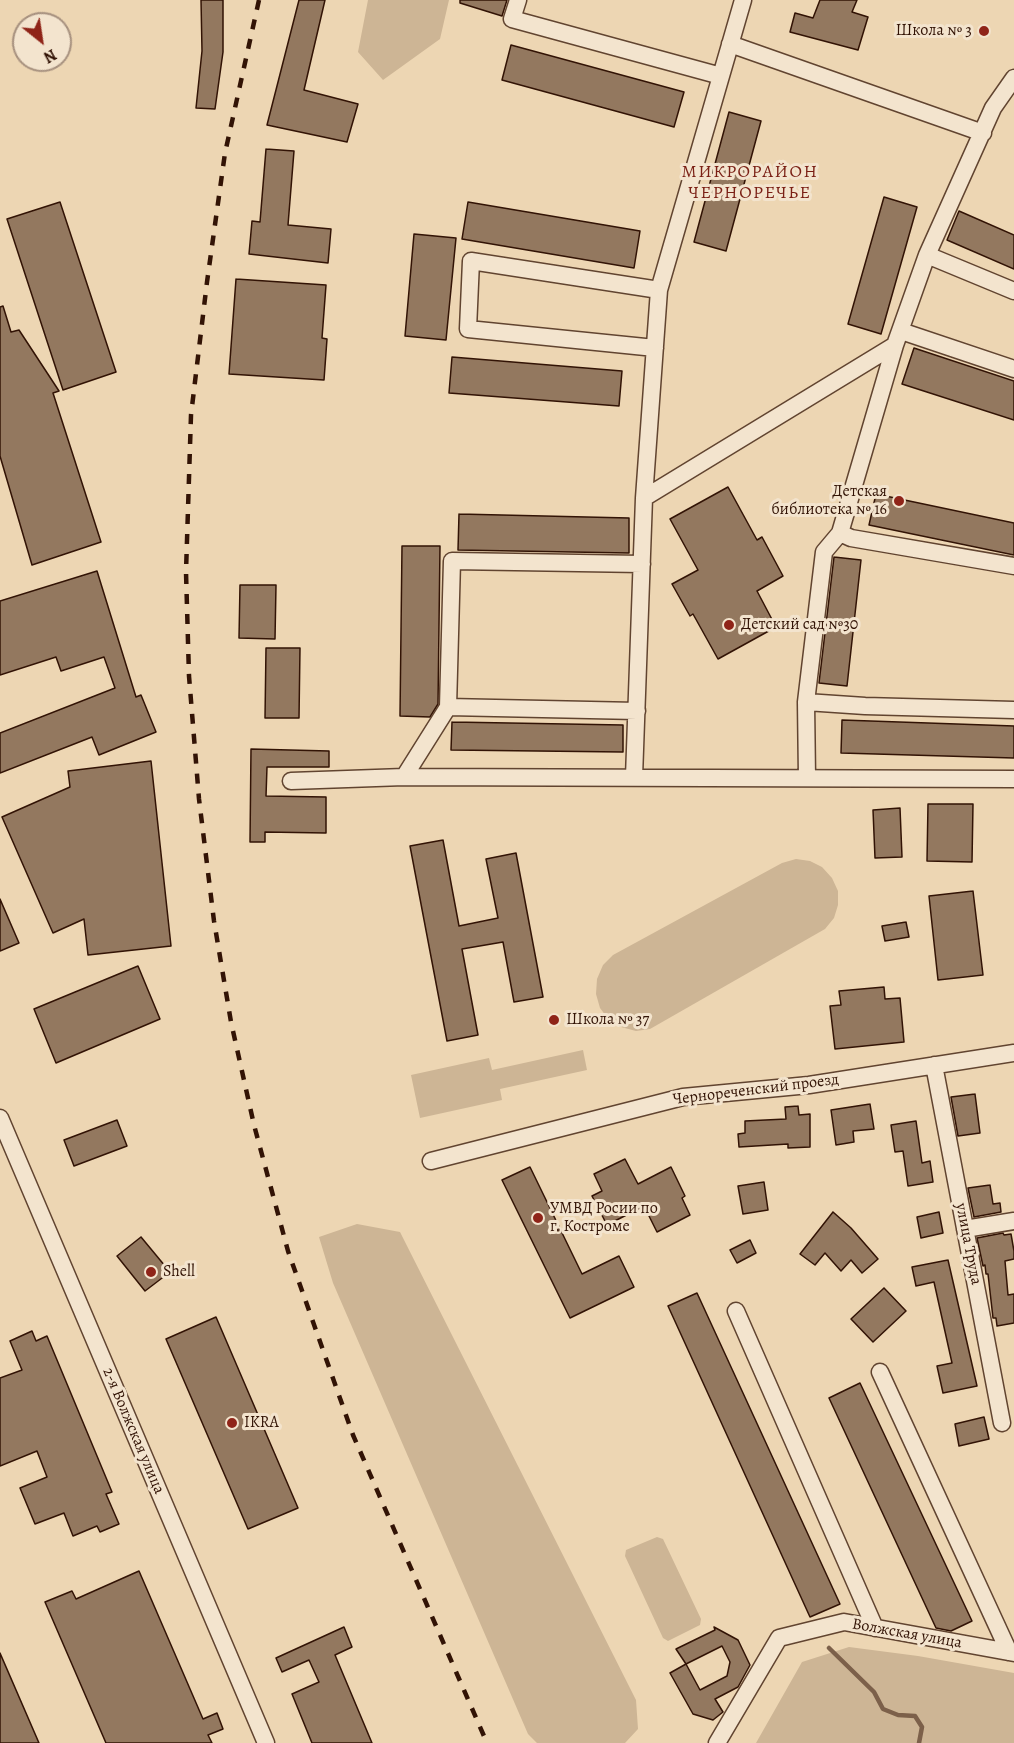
<!DOCTYPE html>
<meta charset="utf-8">
<style>
body{margin:0}
#map{position:relative;width:1014px;height:1743px;overflow:hidden;background:#edd6b3;font-family:Alegreya,serif}
canvas{display:block}
.north{position:absolute;left:12px;top:12px;width:60px;height:60px;box-sizing:border-box;background:#f3e4ce;border:2px solid #a6907e;border-radius:50%;rotate:150deg;font-size:16px;font-weight:700;line-height:24px;text-align:center;color:#321305}
.north::after{content:'';display:block;margin:auto;width:21px;height:27px;background:#8f2418;clip-path:polygon(50% 0,100% 100%,50% 72%,0 100%)}
</style>
<div id="map">
<canvas width="1014" height="1743"></canvas>
<div class="north">N</div>
</div>
<script>
const context = document.querySelector('canvas').getContext('2d');
context.lineJoin = 'round';
function paint(path, color) {
  context.fillStyle = color;
  context.fill(path, 'evenodd');
}
function shape(rows) {
  const path = new Path2D();
  for (const r of rows) {
    path.moveTo(r[0], r[1]);
    for (let i = 2; i < r.length; i += 2) path.lineTo(r[i], r[i + 1]);
  }
  return path;
}
function strokePath(path, color, width, dash) {
  context.strokeStyle = color;
  context.lineWidth = width;
  context.lineCap = dash ? 'butt' : 'round';
  context.setLineDash(dash || []);
  context.stroke(path);
}
function label(font, color, halo, rows, align = 'center') {
  context.font = font + ' Alegreya,serif';
  context.lineWidth = 6;
  context.setLineDash([]);
  context.textBaseline = 'middle';
  context.strokeStyle = halo;
  context.fillStyle = color;
  for (const [text, x, y, turn = 0] of rows) {
    context.save();
    context.translate(x, y);
    context.rotate((+turn || 0) * Math.PI / 180);
    context.textAlign = isNaN(turn) ? turn : align;
    if (halo) context.strokeText(text, 0, 0);
    context.fillText(text, 0, 0);
    context.restore();
  }
}
const green = shape([
 [368,0,449,0,440,39,383,80,358,52],
 [796,859,810,861,822,867,832,878,838,891,838,905,834,918,825,929,650,1029,636,1031,621,1027,609,1020,600,1008,596,994,597,979,603,965,613,955,782,863],
 [583,1050,587,1070,500,1089,502,1100,420,1118,411,1075,489,1058,492,1070],
 [357,1224,400,1232,636,1700,638,1729,625,1743,537,1743,528,1734,333,1283,319,1237],
 [657,1537,663,1539,701,1619,700,1625,668,1641,663,1638,625,1556,626,1550],
 [849,1647,918,1656,1014,1673,1014,1743,756,1743,802,1662]
]);
const stream = shape([
 [829,1648,874,1692,883,1709,898,1715,915,1716,922,1727,919,1743]
]);
const building = shape([
 [201,0,223,0,223,52,215,109,196,108,202,51,201,0],
 [299,0,325,0,304,90,358,104,347,142,267,125,299,0],
 [460,0,507,0,502,16,460,3,460,0],
 [820,0,857,0,852,12,868,17,858,50,790,32,795,13,813,18,820,0],
 [511,45,684,92,674,127,502,80,511,45],
 [729,112,761,121,726,251,694,242,729,112],
 [266,149,294,151,288,225,331,229,328,263,249,254,252,221,260,222,266,149],
 [884,197,917,207,881,334,848,324,884,197],
 [60,202,116,372,63,390,7,219,60,202],
 [468,202,640,231,634,268,462,239,468,202],
 [959,211,1014,235,1014,269,947,240,959,211],
 [414,234,456,238,446,340,405,336,414,234],
 [236,279,326,285,322,338,327,339,324,380,229,374,236,279],
 [3,306,11,332,19,330,59,391,53,393,101,542,32,565,0,456,0,307,3,306],
 [914,348,1014,381,1014,420,902,384,914,348],
 [452,357,622,371,619,406,449,393,452,357],
 [728,487,757,540,762,537,783,576,757,591,776,627,718,659,693,614,690,616,672,584,698,570,670,519,728,487],
 [876,494,1014,523,1014,555,869,525,876,494],
 [459,514,629,518,629,553,458,550,459,514],
 [402,546,440,546,438,704,430,717,400,716,402,546],
 [834,557,861,560,847,686,819,683,834,557],
 [97,571,136,697,141,695,156,732,99,755,92,737,0,773,0,733,115,688,104,657,61,671,56,657,0,675,0,601,97,571],
 [240,585,276,585,275,639,239,638,240,585],
 [266,648,300,648,299,718,265,718,266,648],
 [842,720,1014,726,1014,758,841,753,842,720],
 [452,722,623,725,623,752,451,750,452,722],
 [251,749,329,751,329,767,267,767,266,796,326,797,326,833,265,832,265,842,250,842,251,749],
 [151,761,171,946,88,955,84,919,53,933,2,817,70,787,68,771,151,761],
 [928,804,973,804,972,862,927,861,928,804],
 [900,808,902,857,875,858,873,810,900,808],
 [443,840,459,926,498,918,486,859,516,853,543,997,514,1002,503,942,462,949,478,1035,447,1041,410,846,443,840],
 [973,891,983,975,938,980,929,896,973,891],
 [0,899,19,943,0,951,0,899],
 [906,922,909,937,885,941,882,926,906,922],
 [138,966,160,1019,56,1063,34,1009,138,966],
 [884,987,885,999,900,998,904,1042,835,1049,830,1006,841,1005,839,991,884,987],
 [975,1094,980,1133,958,1136,951,1097,975,1094],
 [870,1104,874,1129,853,1131,854,1142,836,1145,831,1110,870,1104],
 [798,1106,799,1115,810,1114,810,1147,788,1148,788,1144,739,1147,738,1134,745,1133,745,1121,786,1119,785,1107,798,1106],
 [117,1120,127,1146,74,1166,64,1140,117,1120],
 [916,1121,922,1163,930,1161,933,1182,908,1186,903,1151,895,1152,891,1125,916,1121],
 [625,1159,638,1184,671,1167,685,1196,682,1198,690,1215,657,1232,644,1206,607,1225,592,1196,602,1191,594,1174,625,1159],
 [530,1167,582,1274,619,1256,634,1287,570,1318,502,1180,530,1167],
 [764,1182,768,1210,743,1214,738,1186,764,1182],
 [990,1185,993,1204,1000,1203,1001,1212,974,1217,968,1188,990,1185],
 [833,1212,851,1228,878,1259,862,1273,851,1260,841,1271,825,1253,815,1265,800,1254,833,1212],
 [939,1212,943,1233,921,1238,917,1217,939,1212],
 [1003,1233,1004,1235,1011,1234,1014,1251,1014,1259,1005,1261,1008,1295,1014,1294,1014,1323,997,1326,996,1318,993,1318,988,1274,986,1274,985,1265,983,1266,977,1238,1003,1233],
 [141,1237,170,1272,145,1291,117,1256,141,1237],
 [750,1240,756,1253,737,1263,730,1250,750,1240],
 [948,1260,977,1386,943,1393,937,1366,952,1363,934,1282,916,1286,912,1267,948,1260],
 [884,1288,906,1311,873,1342,851,1319,884,1288],
 [697,1293,840,1604,810,1617,668,1306,697,1293],
 [216,1317,298,1508,248,1529,166,1339,216,1317],
 [32,1331,36,1341,47,1336,112,1492,106,1494,119,1524,100,1532,97,1526,73,1536,64,1513,35,1524,20,1488,47,1477,37,1451,0,1466,0,1378,22,1370,10,1341,32,1331],
 [860,1383,972,1621,951,1631,936,1628,829,1398,860,1383],
 [984,1417,989,1439,959,1446,955,1424,984,1417],
 [139,1571,203,1719,217,1713,223,1729,208,1735,212,1743,106,1743,45,1602,72,1591,76,1599,139,1571],
 [344,1627,352,1647,335,1655,372,1743,312,1743,292,1694,319,1682,309,1660,282,1672,276,1658,344,1627],
 [714,1627,738,1640,750,1665,738,1687,715,1699,723,1712,713,1720,693,1714,670,1673,686,1664,676,1649,715,1630,714,1627],
 [722,1646,730,1662,727,1676,700,1690,686,1664,722,1646],
 [0,1653,39,1743,0,1743,0,1653]
]);
const minor = shape([
 [518,0,512,19,721,76],
 [743,0,659,290,644,498,895,345],
 [730,44,983,133],
 [927,255,1014,291],
 [901,331,1014,369],
 [655,348,468,329,471,261,659,290],
 [840,533,851,538,1014,566],
 [806,702,865,706,1014,710],
 [637,711,448,707,452,561,642,564],
 [404,777,448,707],
 [634,777,644,498],
 [807,778,806,702,824,552,840,533,895,345,927,255,993,108,1014,78],
 [291,781,404,777,1014,779],
 [934,1065,1002,1423],
 [0,1118,266,1743],
 [431,1161,683,1097,809,1085,1014,1053],
 [965,1229,1014,1221],
 [736,1311,875,1628],
 [880,1372,1009,1652],
 [717,1743,779,1638,844,1622,1014,1653]
]);
const rail = shape([
 [259,0,225,153,207,282,191,415,186,572,189,676,199,799,214,921,231,1022,254,1125,288,1251,353,1435,487,1743]
]);
const markers = [
 [984,31,6,"#8f2418"],
 [899,501,6,"#8f2418"],
 [729,625,6,"#8f2418"],
 [554,1020,6,"#8f2418"],
 [538,1218,6,"#8f2418"],
 [151,1272,6,"#8f2418"],
 [232,1423,6,"#8f2418"]
];
const poiNames = [
 ["Школа № 3",972,31,"right"],
 ["Детская",887,492,"right"],
 ["библиотека № 16",887,510,"right"],
 ["Детский сад №30",741,625],
 ["Школа № 37",566,1020],
 ["УМВД Росии по",550,1209],
 ["г. Костроме",550,1227],
 ["Shell",163,1272],
 ["IKRA",244,1423]
];
const streetNames = [
 ["Чернореченский проезд",756,1090,-7],
 ["улица Труда",968,1244,79],
 ["2-я Волжская улица",133,1431,67],
 ["Волжская улица",907,1634,10]
];
const neighbourhoodNames = [
 ["МИКРОРАЙОН",750,173],
 ["ЧЕРНОРЕЧЬЕ",750,194]
];
paint(green, '#cdb595');
strokePath(stream, '#7c604a', 4.5);
paint(building, '#93785f');
strokePath(building, '#321305', 1.5);
strokePath(minor, '#614430', 19);
strokePath(minor, '#f3e4ce', 16);
strokePath(rail, '#321305', 4.5, [10, 10]);
for (const [x, y, r, color] of markers) {
  const dot = new Path2D();
  dot.arc(x, y, r, 0, 2 * Math.PI);
  context.fillStyle = color;
  context.fill(dot);
  strokePath(dot, '#f3e4ce', 2);
}
label('16px', '#321305', '#f3e4ce', poiNames, 'left');
label('16px', '#321305', '#f3e4ce', streetNames);
context.letterSpacing = '1.5px';
label('18px', '#7a1f14', '#f3e4ce', neighbourhoodNames);
context.letterSpacing = '0px';
</script>
